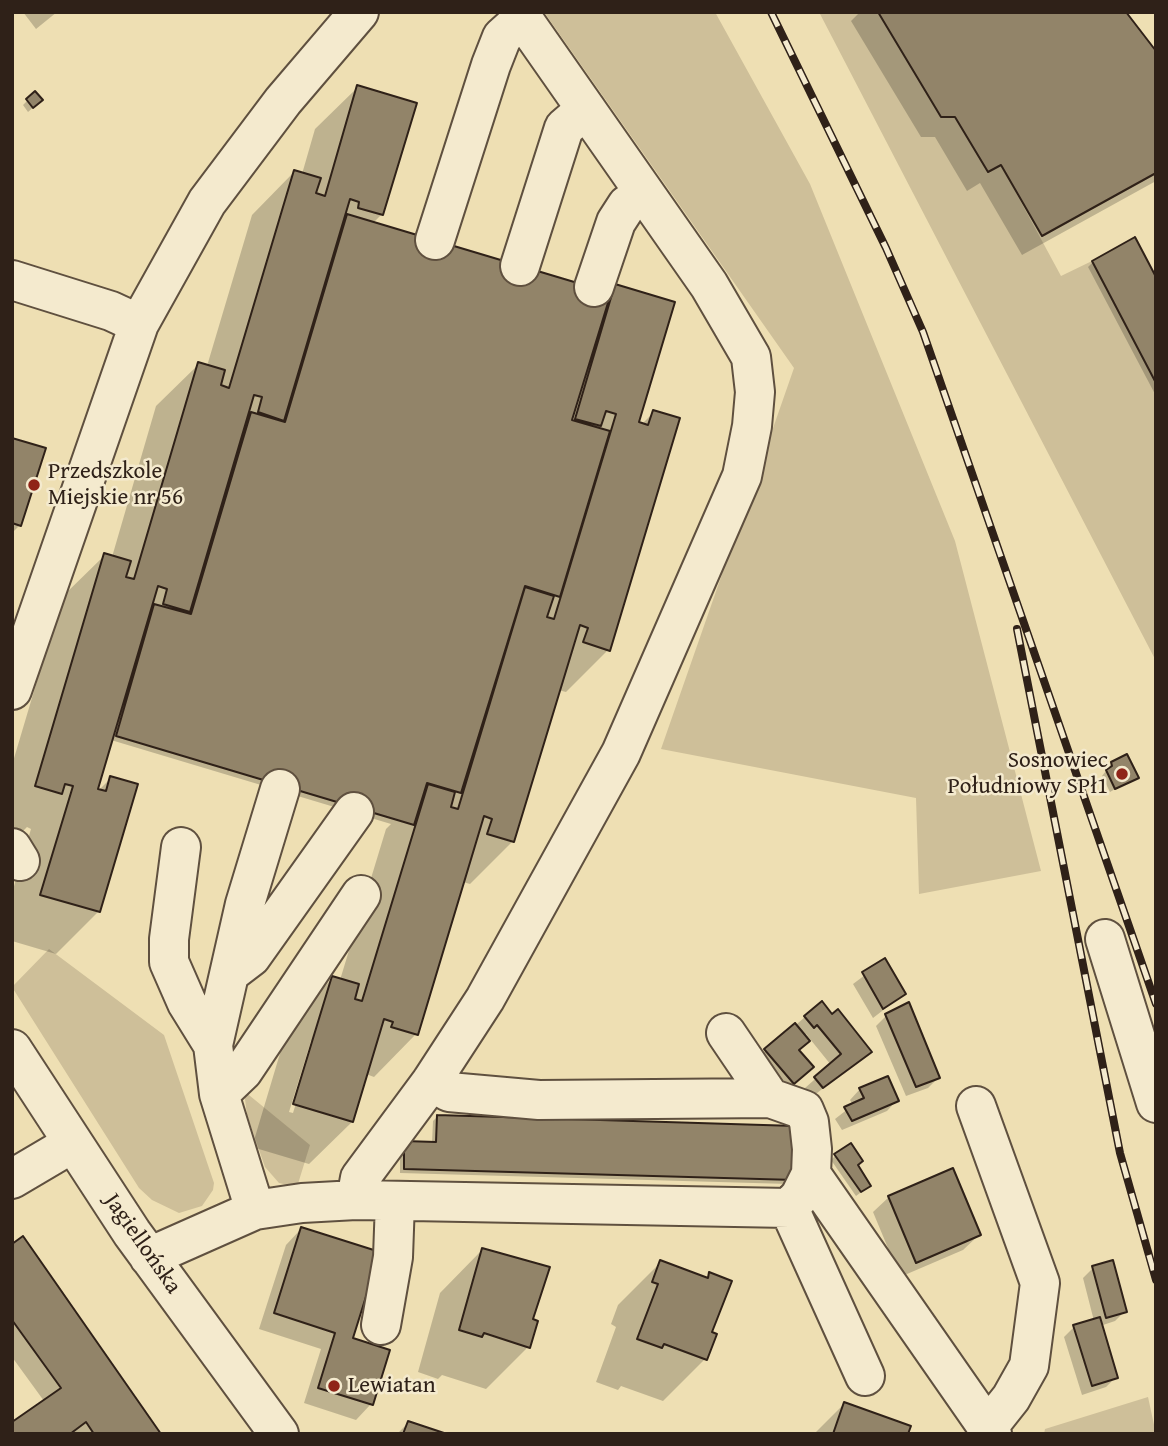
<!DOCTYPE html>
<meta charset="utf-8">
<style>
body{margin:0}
#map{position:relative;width:1168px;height:1446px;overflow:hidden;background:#eedfb3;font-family:"Gentium Book Plus",serif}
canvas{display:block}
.frame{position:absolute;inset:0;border:14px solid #2f2118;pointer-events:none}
</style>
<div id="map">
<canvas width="1168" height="1446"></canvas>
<div class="frame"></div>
</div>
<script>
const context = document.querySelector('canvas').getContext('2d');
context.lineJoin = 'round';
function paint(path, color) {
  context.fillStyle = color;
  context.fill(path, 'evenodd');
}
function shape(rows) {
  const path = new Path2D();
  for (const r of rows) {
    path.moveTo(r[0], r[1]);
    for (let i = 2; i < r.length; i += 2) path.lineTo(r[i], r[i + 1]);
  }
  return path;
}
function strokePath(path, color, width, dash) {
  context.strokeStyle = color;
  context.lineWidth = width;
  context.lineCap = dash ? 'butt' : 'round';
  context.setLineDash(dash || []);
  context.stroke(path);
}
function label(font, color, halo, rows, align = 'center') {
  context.font = font + ' "Gentium Book Plus",serif';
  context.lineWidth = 5;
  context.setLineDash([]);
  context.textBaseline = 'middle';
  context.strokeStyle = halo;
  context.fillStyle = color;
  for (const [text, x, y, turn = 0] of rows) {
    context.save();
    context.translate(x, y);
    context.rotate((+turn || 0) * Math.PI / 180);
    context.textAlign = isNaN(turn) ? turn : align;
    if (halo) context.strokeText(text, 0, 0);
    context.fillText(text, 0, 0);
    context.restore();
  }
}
const green = shape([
 [544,12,715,12,810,184,955,541,1041,871,919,894,916,798,661,749,794,368],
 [819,12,878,12,941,117,955,117,988,172,1001,165,1061,276,1092,261,1156,380,1156,661],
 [49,949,164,1035,214,1183,213,1190,202,1206,179,1213,152,1200,139,1188,12,987],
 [244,1091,310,1145,297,1187,279,1183,265,1167,247,1115],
 [1148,1397,1156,1434,1044,1434,1045,1429]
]);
const shadow = shape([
 [23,12,57,12,36,29],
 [860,12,947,12,1156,54,1156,181,1022,255,980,183,967,191,935,137,921,137,851,21],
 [358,87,382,214,372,224,608,294,616,286,637,424,641,425,654,412,608,650,566,692,558,690,513,841,470,884,463,882,416,1034,374,1077,366,1074,352,1122,309,1164,252,1147,290,1020,333,978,340,980,386,829,391,824,111,740,95,794,111,778,135,785,98,912,56,954,12,941,12,893,31,829,27,827,18,836,12,834,12,765,62,597,105,555,112,557,156,406,199,364,207,366,252,215,294,172,302,174,315,129],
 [311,1041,315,1041,293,1113,289,1112],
 [35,93,36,105,28,112,23,105],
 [1093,262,1156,281,1156,396,1088,267],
 [12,439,20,525,12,533],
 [1112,763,1136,777,1110,792,1102,776],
 [885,960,904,994,873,1018,853,984],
 [832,1016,869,1052,812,1097,805,1088,831,1065,806,1034,798,1051,802,1077,783,1093,755,1060,805,1017],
 [886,1016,938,1078,928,1088,906,1096,876,1026],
 [860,1089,897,1100,887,1111,842,1130,835,1119,853,1105,850,1100],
 [437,1117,794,1128,789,1184,400,1173,400,1147,432,1143,433,1121],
 [836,1155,856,1165,869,1186,864,1190,856,1196,831,1160],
 [889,1197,979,1235,963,1250,900,1277,873,1212],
 [301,1229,351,1339,371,1404,356,1420,304,1403,321,1349,259,1329,286,1245],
 [12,1246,159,1434,12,1434,44,1401,12,1357],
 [482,1250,531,1320,528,1347,486,1389,442,1375,438,1379,418,1372,440,1293],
 [661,1262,706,1279,710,1275,709,1333,705,1359,663,1401,621,1386,618,1390,596,1382,616,1327,611,1324,618,1305],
 [1093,1268,1125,1311,1115,1321,1100,1326,1116,1377,1106,1387,1082,1395,1064,1337,1074,1327,1094,1321,1083,1278],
 [844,1404,906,1434,814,1434],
 [408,1423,441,1434,397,1434]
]);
const building = shape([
 [878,12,1126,12,1156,51,1156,173,1042,236,1001,165,988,172,955,117,941,117,878,12],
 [357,85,417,103,383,215,358,208,359,202,350,199,284,421,258,412,262,397,254,395,190,612,163,604,167,589,158,586,98,789,106,791,110,776,138,784,100,912,40,895,73,786,65,784,62,794,35,786,104,553,131,561,126,577,134,579,198,362,225,370,221,385,229,388,294,170,321,178,316,193,325,196,357,85],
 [35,91,43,100,33,108,26,99,35,91],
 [347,214,611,293,572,420,610,431,560,597,525,586,461,793,427,783,414,825,116,736,154,604,191,614,251,412,285,422,347,214],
 [1135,237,1156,277,1156,383,1092,261,1135,237],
 [615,284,675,302,639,422,648,425,653,410,680,418,610,651,583,642,588,628,580,625,514,842,487,834,492,819,484,816,418,1035,391,1027,393,1022,384,1019,353,1122,293,1104,332,976,359,984,355,999,362,1001,428,784,455,792,451,807,458,809,525,587,554,596,547,617,554,619,616,414,606,411,601,426,575,419,615,284],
 [12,438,46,448,21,526,12,523,12,438],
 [1127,754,1139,778,1115,789,1106,770,1112,766,1111,762,1127,754],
 [885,958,906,994,883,1009,862,972,885,958],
 [822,1001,832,1014,838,1009,872,1052,823,1088,814,1077,841,1054,817,1025,814,1028,804,1016,822,1001],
 [909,1002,940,1078,916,1087,885,1014,909,1002],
 [795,1023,810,1041,799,1050,814,1067,794,1084,764,1049,795,1023],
 [888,1076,899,1101,852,1121,844,1107,864,1098,859,1088,888,1076],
 [437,1115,796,1126,795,1180,404,1169,404,1141,436,1142,437,1115],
 [851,1143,863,1161,858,1165,871,1186,861,1192,834,1154,851,1143],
 [953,1168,981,1235,916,1263,888,1196,953,1168],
 [301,1227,380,1252,353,1338,390,1350,373,1405,318,1388,335,1333,274,1313,301,1227],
 [23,1236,161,1434,94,1434,86,1422,70,1434,12,1434,12,1422,61,1388,12,1320,12,1244,23,1236],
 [482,1248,550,1267,533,1319,538,1321,530,1348,484,1333,482,1337,459,1330,482,1248],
 [660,1260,708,1278,709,1272,732,1281,712,1332,717,1334,707,1360,664,1344,662,1348,637,1339,658,1284,652,1282,660,1260],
 [1113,1260,1127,1312,1106,1318,1092,1266,1113,1260],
 [1100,1317,1118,1378,1092,1386,1073,1325,1100,1317],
 [844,1402,911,1426,908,1434,833,1434,844,1402],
 [408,1421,447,1434,403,1434,408,1421]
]);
const minor = shape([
 [435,240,491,65,502,37,522,19],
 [520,266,564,128,586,109],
 [12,280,111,311,139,324],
 [594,287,616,222,627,205,644,193],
 [12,690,139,324,207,202,283,101,359,12],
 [181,847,169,939,169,962,187,1003,213,1045],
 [12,848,20,861],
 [1105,939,1156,1103],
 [230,973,251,957,354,812],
 [726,1033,770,1098],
 [12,1049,132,1233,279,1434],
 [219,1094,243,1071,361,895],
 [976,1106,1040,1283,1029,1366,1011,1398,988,1427],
 [811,1174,992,1434],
 [12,1179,73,1143],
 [356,1200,360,1178,431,1082,485,999,621,753,742,476,752,426,755,392,751,357,709,285,518,12],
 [789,1208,865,1376],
 [255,1210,219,1094,213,1045,245,904,280,789],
 [149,1257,255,1210,302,1203,356,1200,789,1208,800,1196,811,1174,812,1149,809,1122,804,1110,770,1098,539,1100,449,1092,431,1082],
 [381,1325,393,1257,395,1202]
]);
const rail = shape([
 [771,12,886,248,923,332,1156,1004],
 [1017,629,1120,1153,1156,1280]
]);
const markers = [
 [34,485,7,"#8f2418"],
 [1122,774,7,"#8f2418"],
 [334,1386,7,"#8f2418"]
];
const poiNames = [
 ["Przedszkole",48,472],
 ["Miejskie nr 56",48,498],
 ["Sosnowiec",1108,761,"right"],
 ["Południowy SPł1",1108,787,"right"],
 ["Lewiatan",348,1386]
];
const streetNames = [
 ["Jagiellońska",142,1244,55]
];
paint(green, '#cebf99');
paint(shadow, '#0003');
paint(building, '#928469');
strokePath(building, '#2f2118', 2);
strokePath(minor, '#5f503f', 42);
strokePath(minor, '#f4eace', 38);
strokePath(rail, '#2f2118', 8);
strokePath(rail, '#f4eace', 5, [16]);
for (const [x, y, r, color] of markers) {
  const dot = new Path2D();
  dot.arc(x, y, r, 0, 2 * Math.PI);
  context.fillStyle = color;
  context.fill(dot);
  strokePath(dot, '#f4eace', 2.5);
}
label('23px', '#2f2118', '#f4eace', poiNames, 'left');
label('23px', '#2f2118', '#f4eace', streetNames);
</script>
